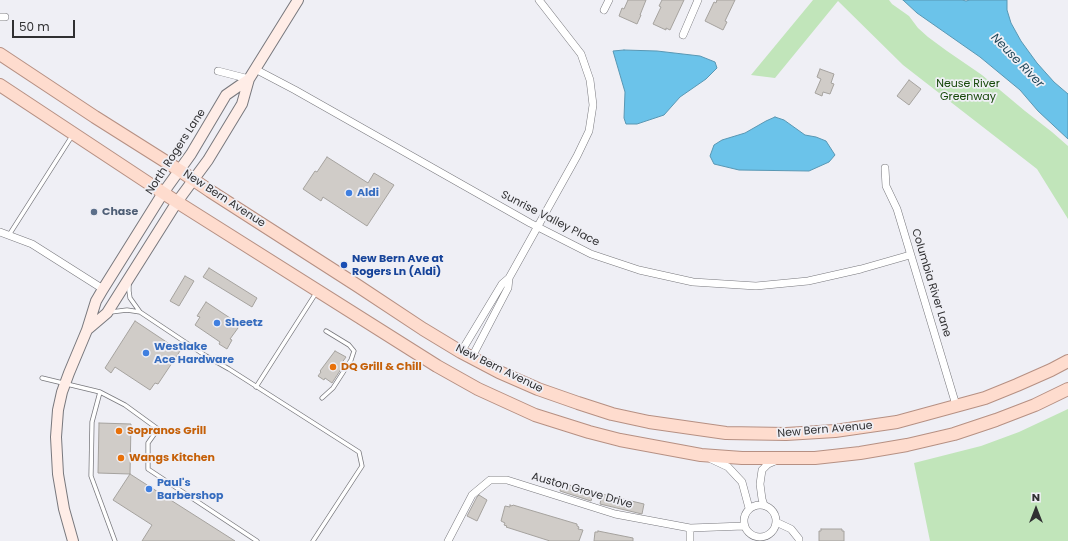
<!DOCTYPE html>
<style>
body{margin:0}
#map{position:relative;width:1068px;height:541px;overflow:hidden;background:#efeff5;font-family:Poppins,sans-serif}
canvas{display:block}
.north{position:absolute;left:1016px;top:489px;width:40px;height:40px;-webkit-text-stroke:3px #efeff5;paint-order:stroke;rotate:0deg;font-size:11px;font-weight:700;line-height:16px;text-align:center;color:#303032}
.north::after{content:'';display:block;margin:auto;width:14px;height:18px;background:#303032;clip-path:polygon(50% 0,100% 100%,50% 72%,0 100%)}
.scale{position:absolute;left:12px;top:20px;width:63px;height:18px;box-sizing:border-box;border:2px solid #303032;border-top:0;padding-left:5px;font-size:12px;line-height:14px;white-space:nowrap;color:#303032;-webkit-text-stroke:3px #efeff5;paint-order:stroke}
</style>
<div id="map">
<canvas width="1068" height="541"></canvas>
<div class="north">N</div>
<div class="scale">50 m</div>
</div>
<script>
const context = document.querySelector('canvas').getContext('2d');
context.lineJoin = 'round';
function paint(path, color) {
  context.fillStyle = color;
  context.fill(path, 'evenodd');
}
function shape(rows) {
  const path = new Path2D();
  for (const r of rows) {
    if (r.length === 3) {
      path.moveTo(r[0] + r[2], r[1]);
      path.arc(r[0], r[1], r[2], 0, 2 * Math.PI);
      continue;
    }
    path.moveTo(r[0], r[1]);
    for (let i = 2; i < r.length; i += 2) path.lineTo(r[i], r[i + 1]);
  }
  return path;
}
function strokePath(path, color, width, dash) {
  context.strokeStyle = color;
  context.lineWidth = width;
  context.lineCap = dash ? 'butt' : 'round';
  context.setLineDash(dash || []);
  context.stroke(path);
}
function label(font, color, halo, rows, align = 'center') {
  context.font = font + ' Poppins,sans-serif';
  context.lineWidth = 3.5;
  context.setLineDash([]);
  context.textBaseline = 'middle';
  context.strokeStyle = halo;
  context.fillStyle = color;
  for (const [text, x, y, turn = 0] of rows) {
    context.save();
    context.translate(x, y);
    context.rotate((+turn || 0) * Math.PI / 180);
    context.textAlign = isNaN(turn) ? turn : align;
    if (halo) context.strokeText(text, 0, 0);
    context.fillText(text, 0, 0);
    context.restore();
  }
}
const green = shape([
 [813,0,889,0,892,4,909,16,918,28,928,37,947,51,982,75,1025,111,1052,132,1068,146,1068,219,1037,169,903,65,838,1,775,78,751,75],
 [1068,409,1068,541,930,541,914,463,981,446,1019,432]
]);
const water = shape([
 [903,0,962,0,966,1,970,0,1007,0,1007,10,1011,23,1021,41,1037,63,1054,82,1068,94,1068,139,1038,111,1020,90,980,57,917,13,903,0],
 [624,50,657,51,700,56,715,62,717,68,706,79,680,97,664,115,637,124,626,124,624,118,625,92,613,51,624,50],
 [775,117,784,120,805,135,816,137,826,141,835,155,829,162,809,171,739,170,714,164,710,156,714,145,722,140,745,133,766,121,775,117]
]);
const building = shape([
 [628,0,646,0,640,15,641,15,637,24,619,16,622,8,624,9,628,0],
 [662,0,684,0,670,30,666,28,666,30,653,24,661,7,659,6,662,0],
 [717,0,735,0,725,21,727,22,723,30,705,21,714,2,716,3,717,0],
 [820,69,834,74,831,83,834,84,830,94,823,92,822,96,815,93,821,79,817,77,820,69],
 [909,80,921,89,909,105,897,96,909,80],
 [327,157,368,183,374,173,394,185,367,226,323,197,321,201,303,189,315,171,317,172,327,157],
 [209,268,257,298,252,307,203,277,209,268],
 [185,276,194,281,179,306,170,301,185,276],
 [206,302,236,322,238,328,230,339,232,340,227,349,219,344,220,342,195,325,200,317,197,316,206,302],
 [135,321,180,351,158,384,155,383,150,390,115,367,111,373,105,368,135,321],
 [335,351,346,357,341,364,343,366,332,383,325,378,324,380,318,376,321,372,320,371,335,351],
 [99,423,131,424,130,474,98,473,99,423],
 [130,474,169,499,235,541,142,541,152,525,113,500,130,474],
 [562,483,594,492,591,501,560,491,562,483],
 [602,494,644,504,642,514,600,504,602,494],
 [479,495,487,500,477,521,467,516,477,497,479,495],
 [510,505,512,506,513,505,577,524,577,526,579,527,578,529,583,530,579,541,550,541,506,527,507,526,504,525,505,523,501,521,505,506,510,507,510,505],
 [821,529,842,529,842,531,844,531,844,541,819,541,819,531,821,531,821,529],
 [598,531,633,538,633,541,594,541,595,532,598,532,598,531]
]);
const lane = shape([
 [9,235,72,136],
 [129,284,129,291,130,298,140,312,206,356,229,369,359,452,362,466,313,541],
 [111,312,127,310,140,312],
 [42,378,100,392,125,405,158,429,148,443,148,469,257,541],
 [256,387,316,293],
 [100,392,92,422,91,476,115,541],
 [322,398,333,388,351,360,354,351,349,345,326,331]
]);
const street = shape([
 [604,10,609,0],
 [0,17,5,17],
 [683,35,698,0],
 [255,69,295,90,530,223,591,254,639,270,693,282,756,286,808,281,861,269,910,255],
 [218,71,249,79],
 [885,168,886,186,897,209,956,405],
 [0,232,32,244,103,289],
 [461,352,502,284,509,278,577,156,589,131,593,105,590,80,581,54,539,0],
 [472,357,508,288,509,278],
 [711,459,728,467,742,482,749,508],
 [760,521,16],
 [764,505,762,499,760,484,762,470,768,464,777,460],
 [776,522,791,529,799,539,799,541],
 [448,541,472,495,490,480,507,480,615,514,690,528,744,526],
 [690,541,690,528]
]);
const secondary = shape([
 [87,330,107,313,177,202,208,160,242,104,249,79,298,0],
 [73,541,64,509,58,474,56,437,58,410,62,392,69,373,87,330,96,301,103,289,163,193,191,154,226,95,249,79]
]);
const primary = shape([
 [0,54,95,117,179,170,210,191,358,286,423,329,461,352,499,372,538,389,578,403,612,414,649,422,726,433,786,434,835,431,897,422,985,398,1017,385,1051,370,1068,361],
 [0,85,177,202,437,366,478,389,535,415,589,432,620,440,701,455,742,458,815,458,860,453,907,445,954,434,996,420,1035,405,1068,389]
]);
const markers = [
 [349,193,4,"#3f7fe0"],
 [94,212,4,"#5c6f8a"],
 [344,265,4,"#1a4fb4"],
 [217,323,4,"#3f7fe0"],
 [146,353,4,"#3f7fe0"],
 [333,367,4,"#e8710a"],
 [119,431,4,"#e8710a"],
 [121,458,4,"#e8710a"],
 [149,489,4,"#3f7fe0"]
];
const parkNames = [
 ["Neuse River",968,84],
 ["Greenway",968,97]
];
const streetNames = [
 ["North Rogers Lane",176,152,-57],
 ["New Bern Avenue",224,199,33],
 ["Sunrise Valley Place",550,219,27],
 ["Columbia River Lane",931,283,73],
 ["New Bern Avenue",499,369,26],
 ["New Bern Avenue",825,430,-5],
 ["Auston Grove Drive",582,491,16]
];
const shopNames = [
 ["Aldi",357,193],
 ["Sheetz",225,323],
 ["Westlake",154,347],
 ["Ace Hardware",154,360],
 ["Paul's",157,483],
 ["Barbershop",157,496]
];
const serviceNames = [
 ["Chase",102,212]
];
const transitNames = [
 ["New Bern Ave at",352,259],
 ["Rogers Ln (Aldi)",352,272]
];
const foodNames = [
 ["DQ Grill & Chill",341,367],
 ["Sopranos Grill",127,431],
 ["Wangs Kitchen",129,458]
];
const waterNames = [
 ["Neuse River",1017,61,46]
];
paint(green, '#c1e5ba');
paint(water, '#6bc3ea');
strokePath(water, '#5997b3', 1);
paint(building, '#d0ccc8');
strokePath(building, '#a5a29e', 1);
strokePath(lane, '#78787d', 5);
strokePath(street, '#78787d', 8);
strokePath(secondary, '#78787d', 12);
strokePath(primary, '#b69083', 14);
strokePath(lane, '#fff', 3.5);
strokePath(street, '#fff', 7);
strokePath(secondary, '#ffede7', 10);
strokePath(primary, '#fedcce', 12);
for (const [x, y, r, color] of markers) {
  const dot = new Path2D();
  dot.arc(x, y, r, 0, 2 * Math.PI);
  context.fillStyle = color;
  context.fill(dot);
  strokePath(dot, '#efeff5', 1.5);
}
label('11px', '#17490a', '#efeff5', parkNames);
label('11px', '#303032', '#efeff5', streetNames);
label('bold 11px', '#366cbe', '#efeff5', shopNames, 'left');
label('bold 11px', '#4e5e75', '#efeff5', serviceNames, 'left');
label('bold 11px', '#164399', '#efeff5', transitNames, 'left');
label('bold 11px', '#c56008', '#efeff5', foodNames, 'left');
label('italic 12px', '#1f4657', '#efeff5', waterNames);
</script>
